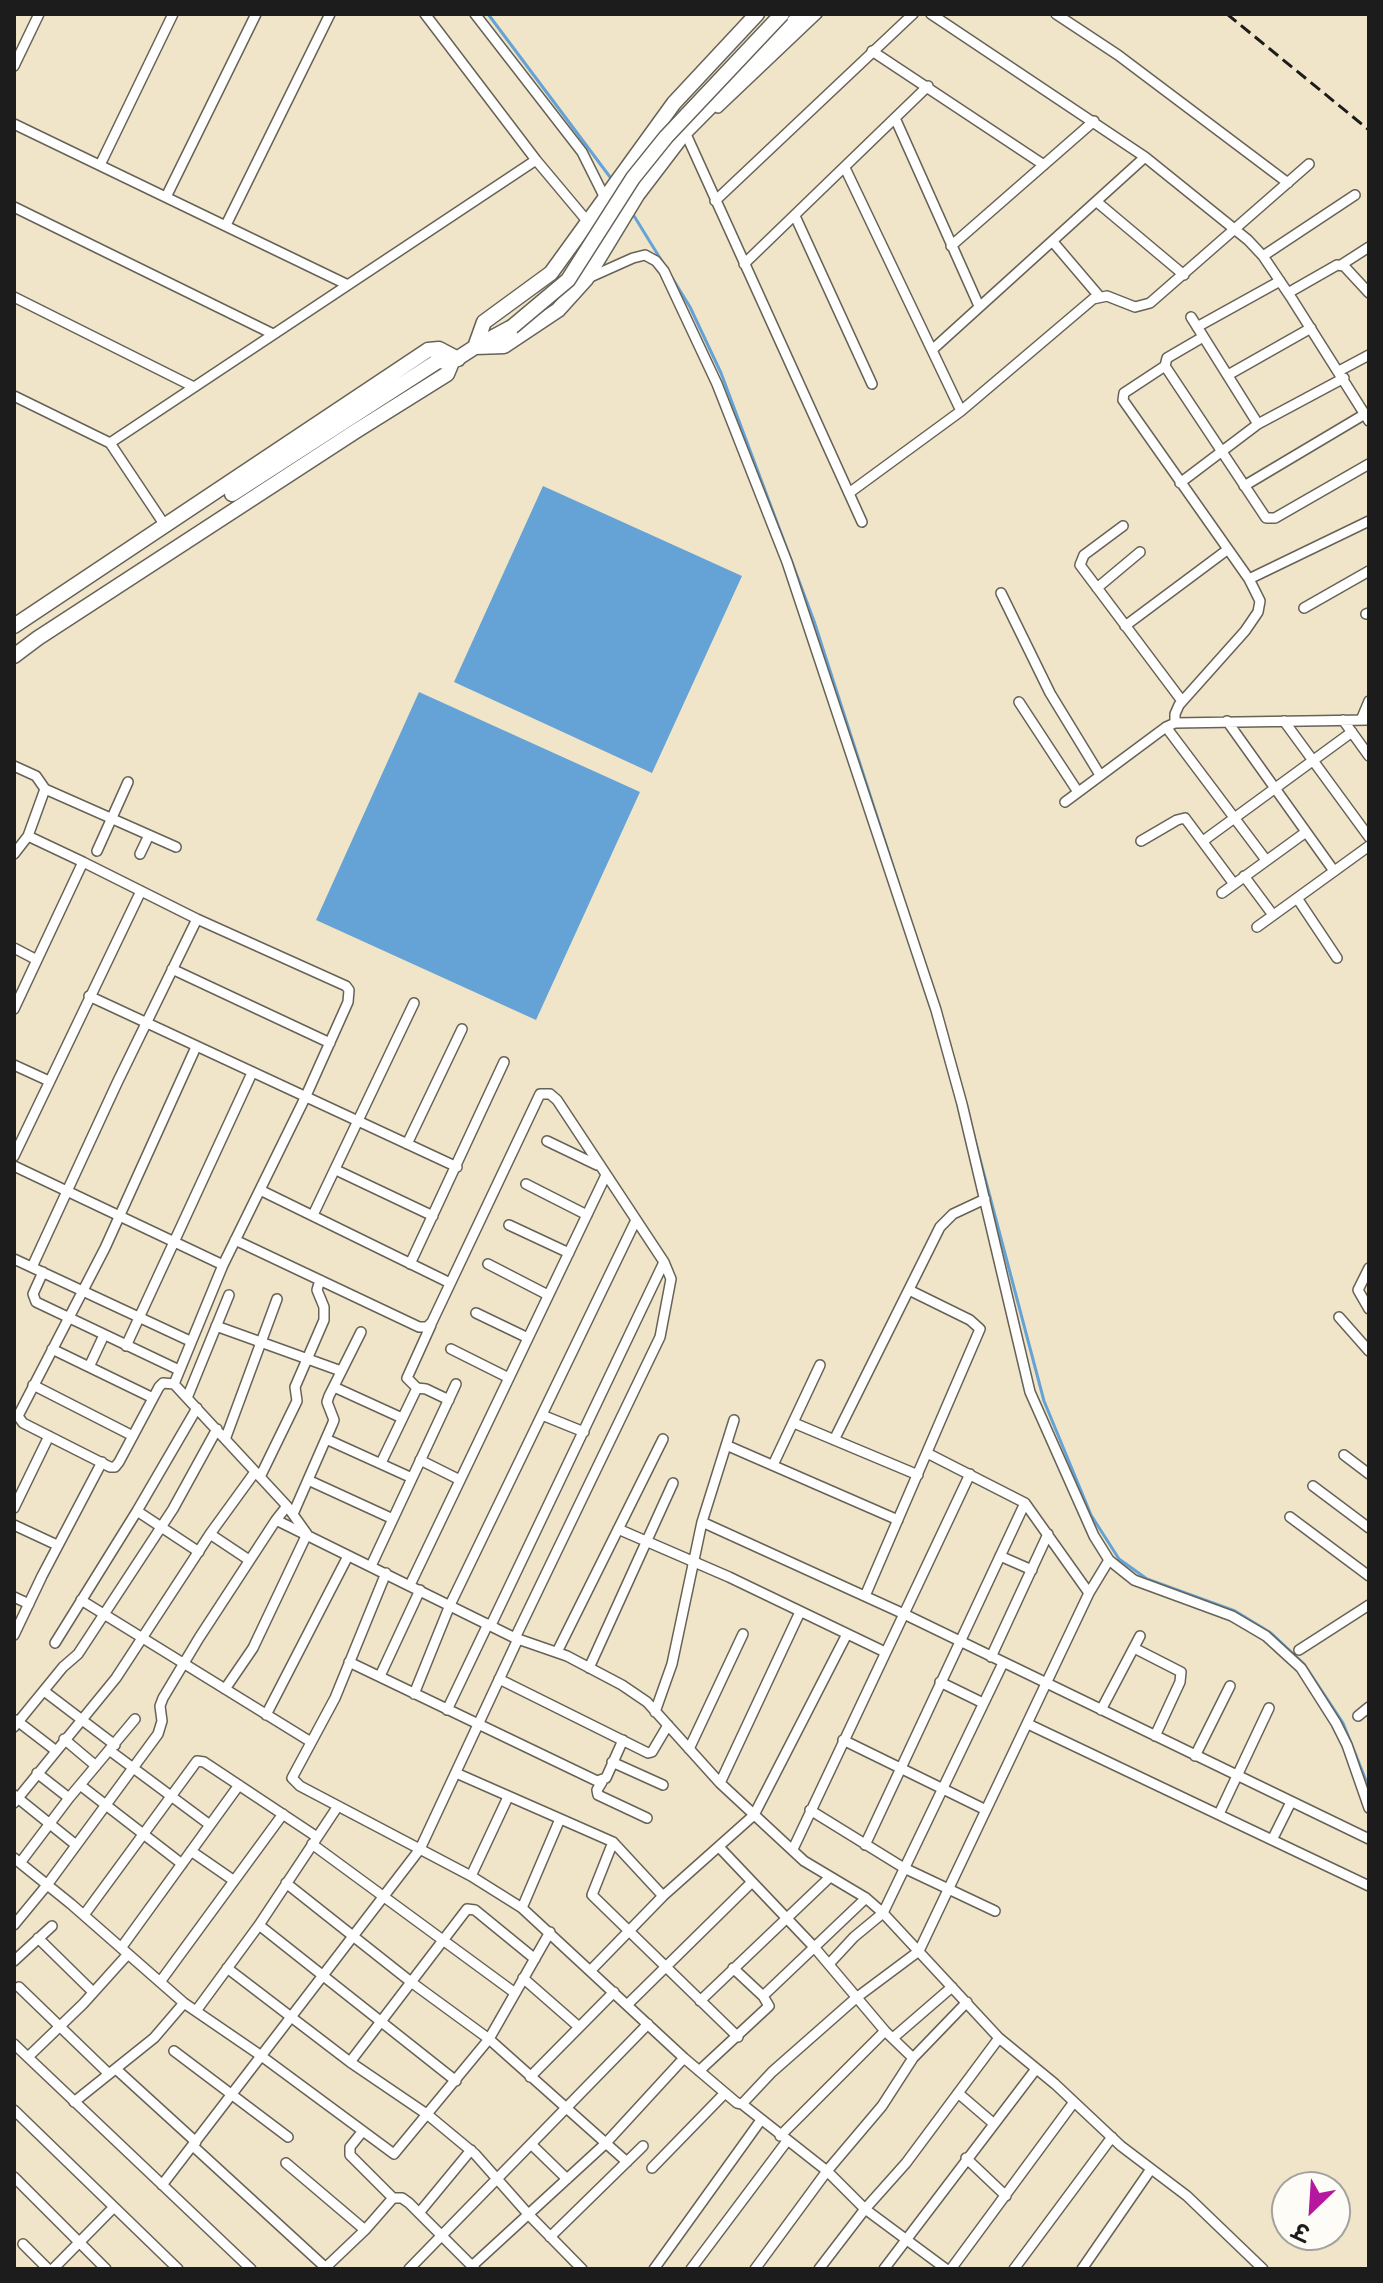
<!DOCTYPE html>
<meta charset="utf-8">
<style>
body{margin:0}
#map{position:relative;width:1383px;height:2283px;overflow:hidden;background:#f0e5c8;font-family:Caveat,"Playpen Sans Deva",sans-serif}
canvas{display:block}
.frame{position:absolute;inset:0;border:16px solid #1c1c1c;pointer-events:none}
.north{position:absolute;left:1271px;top:2171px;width:80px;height:80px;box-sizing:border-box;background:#fdfcf7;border:2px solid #a3a29f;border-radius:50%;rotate:205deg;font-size:22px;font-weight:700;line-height:32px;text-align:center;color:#1c1c1c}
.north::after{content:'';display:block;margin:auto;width:28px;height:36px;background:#b5179e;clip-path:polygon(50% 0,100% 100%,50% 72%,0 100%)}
</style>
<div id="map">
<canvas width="1383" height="2283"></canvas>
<div class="frame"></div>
<div class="north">उ</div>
</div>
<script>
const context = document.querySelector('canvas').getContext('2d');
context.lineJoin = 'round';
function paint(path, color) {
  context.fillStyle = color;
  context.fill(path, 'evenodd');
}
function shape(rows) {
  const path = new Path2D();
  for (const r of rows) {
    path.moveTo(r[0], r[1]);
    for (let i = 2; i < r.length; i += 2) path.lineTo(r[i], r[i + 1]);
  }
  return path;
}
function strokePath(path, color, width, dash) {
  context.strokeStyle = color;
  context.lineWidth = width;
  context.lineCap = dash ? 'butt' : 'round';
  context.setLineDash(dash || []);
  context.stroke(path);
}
const water = shape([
 [543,486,742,576,652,773,454,682],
 [419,692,640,792,536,1020,316,920]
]);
const stream = shape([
 [488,14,613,181],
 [631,211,663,263],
 [671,276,690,307,721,373,814,621,898,882],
 [949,1042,1044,1401,1091,1515,1119,1559,1147,1579,1235,1611,1271,1633,1304,1664,1343,1723,1369,1788]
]);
const street = shape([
 [425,14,536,160,588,222],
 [475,14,582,152,605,198],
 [931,14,1145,157,1248,240,1263,256,1292,299,1369,421],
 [1056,14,1118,55,1288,183],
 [872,51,1044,165],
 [14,66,39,14],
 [718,108,817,14],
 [895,118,979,306],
 [14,124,348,285],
 [685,132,862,522],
 [100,165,173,14],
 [845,168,961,411],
 [166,197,256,14],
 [715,201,913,14],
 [1097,202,1184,275],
 [14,207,273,334],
 [795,216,872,384],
 [226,225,330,14],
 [1053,242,1099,296],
 [951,246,1094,121],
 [1263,256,1355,195],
 [744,264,928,86],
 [1341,265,1369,247],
 [586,279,633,258,645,255,656,261,664,271,717,384,787,562,936,1010,962,1104,1030,1392,1094,1536,1109,1560,1134,1580,1232,1616,1266,1636,1301,1668,1336,1723,1347,1745,1369,1808],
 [1288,293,1337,265,1344,266,1369,293],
 [14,297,194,387],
 [1191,317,1258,424],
 [1197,327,1280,281],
 [1203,337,1167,358,1165,366,1266,518,1275,518,1369,464],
 [932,350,1145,157],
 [1165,366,1124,393,1123,400,1249,579,1260,601,1258,612,1245,631,1179,705,1175,714,1175,723],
 [1339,371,1369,355],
 [1228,375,1311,328],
 [14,396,110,443,166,527],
 [110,443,536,160],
 [1180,483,1258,424,1344,378],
 [1244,486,1365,414],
 [849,493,961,411,1093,299,1107,296,1135,307,1150,303,1309,164],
 [1123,526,1084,555,1080,565,1182,701],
 [1249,579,1369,521],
 [1097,588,1140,552],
 [1001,593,1050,693,1100,775],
 [1304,608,1369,571],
 [1366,614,1369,613],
 [1125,626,1227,550],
 [1019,702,1078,792],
 [1343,720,1369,756],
 [1361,720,1369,701],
 [1227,721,1334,871],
 [1284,721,1369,837],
 [1166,727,1266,860],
 [14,766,36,776,45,789,176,847],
 [1065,802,1166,727,1175,723,1369,720],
 [28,836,83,862],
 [1141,841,1177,820,1185,818,1234,884],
 [1203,841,1352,732],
 [97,851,128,782],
 [14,854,28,836,45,789],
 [140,854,149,835],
 [1244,876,1273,915],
 [1222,893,1306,832],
 [1297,898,1337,958],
 [1257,927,1369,846],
 [14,948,37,960],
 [172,969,330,1043],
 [89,996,457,1167],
 [14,1009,83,862,197,919,346,986,349,990,348,1002,305,1098,223,1265,174,1384,163,1383,159,1387,119,1462,115,1467,110,1467,23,1423,18,1416,105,1248,196,1047],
 [14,1065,49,1081],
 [547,1141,597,1165],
 [407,1144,462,1029],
 [14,1156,141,891],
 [14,1166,223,1265],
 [336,1170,433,1216],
 [526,1184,587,1215],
 [260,1190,450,1283],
 [313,1215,414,1003],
 [509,1225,569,1253],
 [235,1240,419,1327,427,1327,432,1322,540,1094,550,1094,557,1100,664,1262,671,1279,660,1337,515,1638],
 [14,1259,190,1341],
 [410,1264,504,1062],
 [488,1264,548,1295],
 [32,1267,117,1083,197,919],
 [1369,1268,1358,1290,1369,1309],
 [43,1272,33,1294,36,1302,179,1370],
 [476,1313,528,1338],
 [1339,1317,1369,1351],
 [216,1326,341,1371],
 [126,1346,252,1073],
 [52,1349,153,1398],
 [451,1349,509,1378],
 [89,1367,104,1335],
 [174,1384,287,1506,307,1534,253,1648,225,1689],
 [33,1385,133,1436],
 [334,1387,402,1418],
 [417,1388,407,1378,431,1325],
 [187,1398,229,1295],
 [542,1415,584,1432],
 [794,1423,918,1475],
 [226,1437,277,1299],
 [326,1439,412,1478],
 [834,1440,940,1227,953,1214,985,1199],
 [726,1445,898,1520],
 [927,1453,1025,1503,1089,1593],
 [1344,1455,1369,1474],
 [420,1460,460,1480],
 [381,1463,417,1388,426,1389,449,1400],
 [773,1465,820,1365],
 [260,1477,297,1401,295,1387,324,1320,324,1307,317,1290,320,1280],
 [308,1480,393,1519],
 [1313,1486,1369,1528],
 [14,1508,49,1436],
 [137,1511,199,1552],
 [293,1514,332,1425,334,1420,327,1402,329,1396,361,1332],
 [1290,1517,1369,1576],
 [276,1520,515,1638,567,1656,622,1685,647,1702,720,1783,804,1861,866,1898,883,1913,999,2038,1055,2084,1121,2146,1187,2196,1263,2269],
 [702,1522,904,1614,1369,1839],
 [14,1525,57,1545],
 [618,1529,729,1577,885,1652],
 [210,1534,249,1560],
 [1000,1556,1032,1570],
 [371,1566,456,1384],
 [386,1573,335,1698,292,1778,300,1786,471,1876,522,1908,684,2058,737,2103,742,2104,827,2171,755,2269],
 [410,1585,606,1175],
 [865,1596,980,1329,970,1320,909,1290],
 [14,1597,29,1604],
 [81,1600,311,1742],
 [491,1625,664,1262],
 [14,1635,42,1576,102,1462],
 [55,1643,137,1511,197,1408],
 [1134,1648,1181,1672,1180,1682,1155,1736],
 [1299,1650,1369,1605],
 [557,1652,663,1439],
 [991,1657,1048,1534],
 [349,1662,597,1781,606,1778,623,1740],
 [589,1668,673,1483],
 [380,1676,420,1590],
 [499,1679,648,1753,652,1752,668,1725],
 [940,1682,983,1703],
 [44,1691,115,1745],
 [414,1694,450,1605,636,1220],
 [447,1710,488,1624],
 [1101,1710,1140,1636],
 [655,1712,672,1664,702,1522,734,1420],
 [266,1715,348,1556],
 [1358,1716,1369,1707],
 [16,1720,55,1750],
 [1028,1724,1369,1886],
 [14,1727,63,1667,78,1654,173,1509,217,1429],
 [64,1739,96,1766],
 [843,1740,986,1810],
 [689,1749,743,1634],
 [109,1750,210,1825],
 [1195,1756,1230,1686],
 [612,1762,663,1785],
 [37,1773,69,1798],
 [456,1773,613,1842,663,1896],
 [602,1782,597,1790,598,1795,647,1818],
 [720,1783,800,1612],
 [80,1785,182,1864],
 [14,1795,76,1845],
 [14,1803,116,1678,210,1534,255,1472],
 [810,1810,904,1868,995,1911],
 [1219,1814,1269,1708],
 [1272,1840,1291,1802],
 [613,1842,592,1895,738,2037],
 [312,1844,515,1993],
 [865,1845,1025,1503],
 [719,1847,814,1947,885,2031,913,2058],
 [793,1849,970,1474],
 [191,1851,233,1880],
 [14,1858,71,1904,184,2003,260,2055,394,2154,489,2039,550,1932],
 [20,1863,69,1798,135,1719],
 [471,1876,508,1797],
 [286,1883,411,1982,489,2039,627,2162],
 [522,1908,560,1819],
 [84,1915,197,1761,204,1762,317,1837],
 [14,1925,47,1885,158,1734,162,1721,160,1706,163,1698,199,1638,276,1520,287,1506],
 [259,1925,456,2081],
 [38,1938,93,1992],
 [121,1948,239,1785],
 [14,1961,52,1926],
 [829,1964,854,1937,883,1913,1003,1663],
 [227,1968,350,2062,428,2115,475,2154,529,2215,582,2269],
 [733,1968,763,1996],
 [591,1970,663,1896,754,1815,847,1634],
 [523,1978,579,2027],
 [160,1982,283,1814],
 [19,1987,109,2074],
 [700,2001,830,1877],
 [627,2005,751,1883],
 [196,2011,259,1925,338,1806],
 [893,2038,952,1987],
 [14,2044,251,2269],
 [174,2051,288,2137],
 [28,2057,83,2004,128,1954],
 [350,2062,467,1909,475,1910,535,1959],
 [116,2069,196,2142],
 [699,2071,769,2006,763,1996,866,1898],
 [530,2077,614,1992],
 [958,2093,993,2123],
 [74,2102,154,2038,184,2003],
 [742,2104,772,2072,856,1998,919,1951,1089,1593,1109,1560],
 [14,2110,178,2269],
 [362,2132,350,2147,350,2155,393,2198,402,2198,409,2203,475,2269],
 [780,2136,885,2031],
 [532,2145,567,2179],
 [193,2146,326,2268],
 [966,2158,1006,2196],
 [286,2163,365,2230],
 [652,2168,725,2093],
 [14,2177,106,2269],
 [162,2185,420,1849,518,1639],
 [419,2213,471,2150],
 [550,2237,643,2146],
 [23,2244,48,2269],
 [472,2266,605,2144,684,2058],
 [53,2269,114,2207],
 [324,2269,365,2230,393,2198],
 [409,2269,648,2024],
 [654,2269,761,2120],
 [691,2269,787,2141],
 [819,2269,865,2209,906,2163,999,2038],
 [884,2269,1036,2069],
 [946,2269,865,2209,827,2171,882,2106,913,2058,967,2002],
 [951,2269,1074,2102],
 [1014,2269,1112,2137],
 [1082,2269,1151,2169]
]);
const secondary = shape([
 [757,14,674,103,551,273,484,322,475,347,504,346,558,310,586,279,637,195,685,132,802,14],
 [232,494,438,361,452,362],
 [14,626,428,350,439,349,458,359],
 [14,656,38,638,356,431,447,374,452,362,475,347,512,327]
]);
const rail = shape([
 [1227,14,1369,130]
]);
const secondaryBridge = shape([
 [512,327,568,280,633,178,666,137,782,14]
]);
paint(water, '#65a3d6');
strokePath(stream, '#65a3d6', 3);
strokePath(street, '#666258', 12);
strokePath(secondary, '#666258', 17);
strokePath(street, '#fff', 9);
strokePath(secondary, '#fff', 14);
strokePath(rail, '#1c1c1c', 3, [12, 6]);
strokePath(secondaryBridge, '#666258', 17, []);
strokePath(secondaryBridge, '#fff', 14);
</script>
